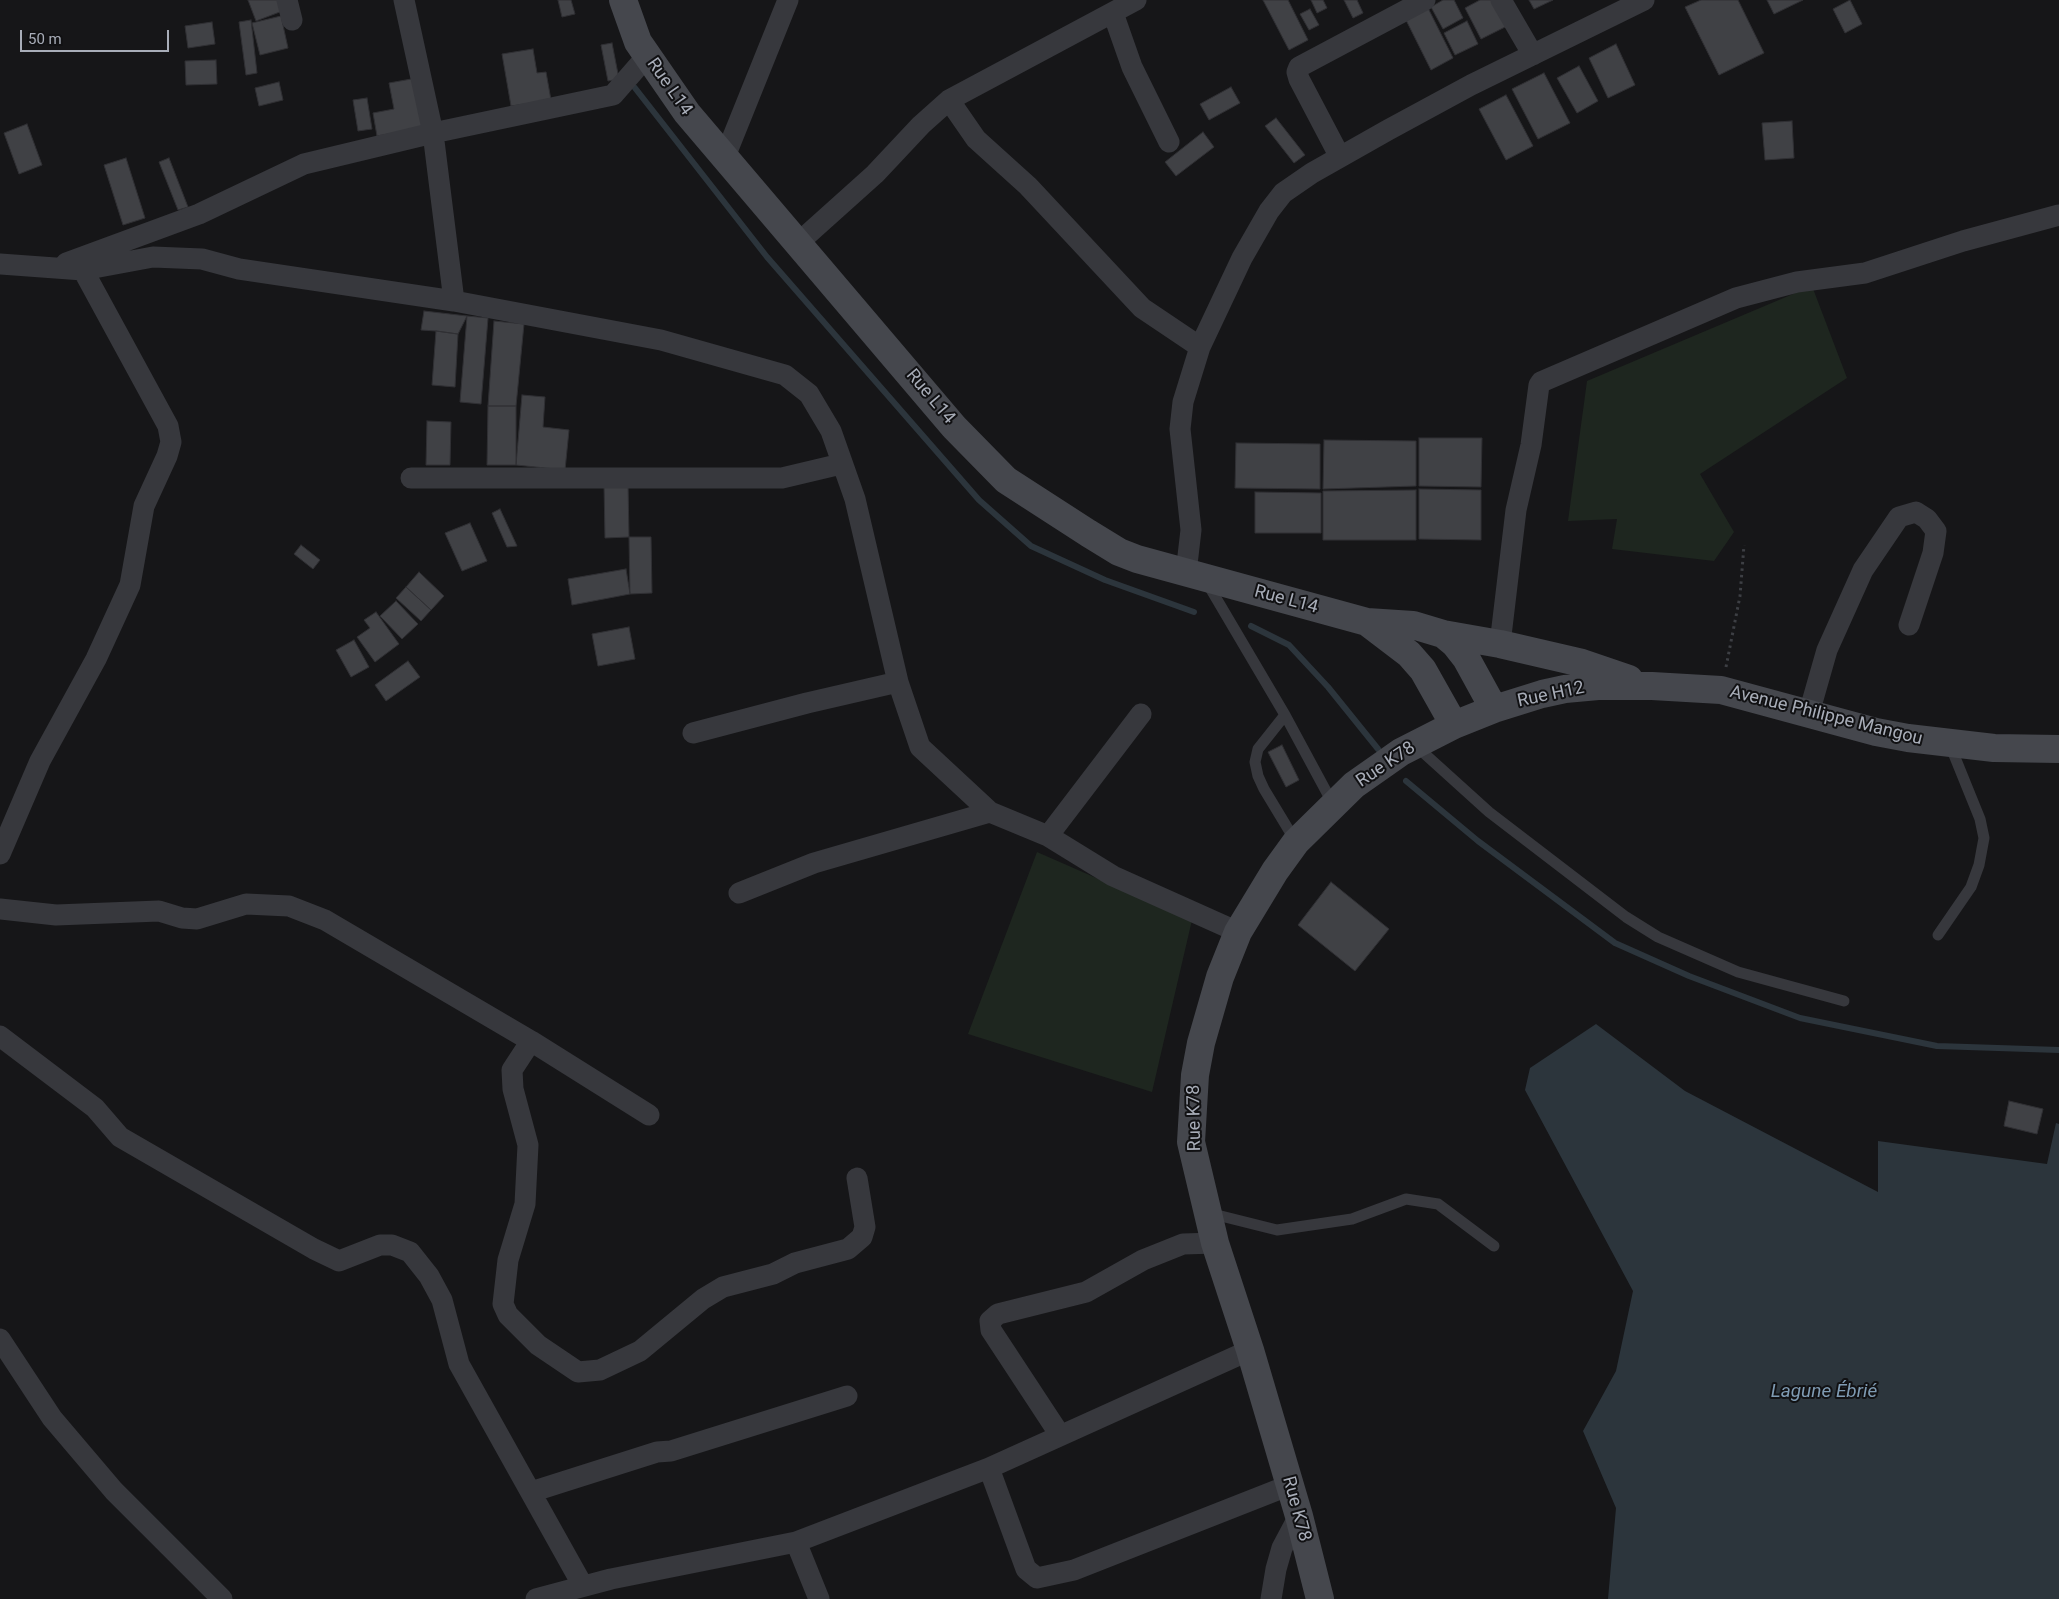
<!DOCTYPE html>
<meta charset="utf-8">
<style>
body{margin:0}
#map{position:relative;width:2059px;height:1599px;overflow:hidden;background:#161618;font-family:Roboto,sans-serif}
canvas{display:block}
.scale{position:absolute;left:20px;top:30px;width:149px;height:22px;box-sizing:border-box;border:2px solid #a8adb8;border-top:0;padding-left:6px;font-size:15px;line-height:18px;white-space:nowrap;color:#a8adb8;-webkit-text-stroke:4px #111113;paint-order:stroke}
</style>
<div id="map">
<canvas width="2059" height="1599"></canvas>
<div class="scale">50 m</div>
</div>
<script>
const context = document.querySelector('canvas').getContext('2d');
context.lineJoin = 'round';
function paint(path, color) {
  context.fillStyle = color;
  context.fill(path, 'evenodd');
}
function shape(rows) {
  const path = new Path2D();
  for (const r of rows) {
    path.moveTo(r[0], r[1]);
    for (let i = 2; i < r.length; i += 2) path.lineTo(r[i], r[i + 1]);
  }
  return path;
}
function strokePath(path, color, width, dash) {
  context.strokeStyle = color;
  context.lineWidth = width;
  context.lineCap = dash ? 'butt' : 'round';
  context.setLineDash(dash || []);
  context.stroke(path);
}
function label(font, color, halo, rows, align = 'center') {
  context.font = font + ' Roboto,sans-serif';
  context.lineWidth = 4;
  context.setLineDash([]);
  context.textBaseline = 'middle';
  context.strokeStyle = halo;
  context.fillStyle = color;
  for (const [text, x, y, turn = 0] of rows) {
    context.save();
    context.translate(x, y);
    context.rotate((+turn || 0) * Math.PI / 180);
    context.textAlign = isNaN(turn) ? turn : align;
    if (halo) context.strokeText(text, 0, 0);
    context.fillText(text, 0, 0);
    context.restore();
  }
}
const green = shape([
 [1812,286,1847,378,1700,474,1734,532,1714,561,1612,549,1617,519,1568,521,1587,381],
 [1037,852,1192,920,1152,1092,968,1034]
]);
const water = shape([
 [1596,1024,1685,1091,1878,1192,1878,1141,2047,1164,2056,1123,2059,1124,2059,1599,1608,1599,1616,1508,1583,1431,1616,1371,1633,1291,1525,1090,1530,1068]
]);
const stream = shape([
 [635,88,767,257,979,500,1031,546,1105,580,1194,612],
 [1251,626,1289,645,1328,687,1378,749],
 [1406,781,1478,841,1615,943,1689,976,1800,1018,1937,1046,2059,1050]
]);
const building = shape([
 [248,0,281,0,285,10,256,21,248,0],
 [558,0,571,0,575,14,562,17,558,0],
 [1263,0,1288,0,1308,40,1289,50,1263,0],
 [1311,0,1323,0,1327,8,1317,13,1311,0],
 [1344,0,1357,0,1363,13,1353,18,1344,0],
 [1443,0,1454,0,1463,18,1443,29,1431,7,1443,0],
 [1480,0,1493,0,1507,26,1481,39,1465,8,1480,0],
 [1529,0,1553,0,1534,9,1529,0],
 [1701,0,1738,0,1764,53,1719,75,1685,7,1701,0],
 [1767,0,1803,0,1774,14,1767,0],
 [1850,0,1862,24,1845,33,1833,9,1850,0],
 [1426,4,1453,58,1431,70,1404,16,1426,4],
 [1310,9,1319,25,1309,30,1300,14,1310,9],
 [281,16,288,48,260,55,252,23,281,16],
 [251,20,257,73,246,75,239,22,251,20],
 [1467,21,1478,44,1455,55,1444,33,1467,21],
 [212,22,215,44,188,48,185,26,212,22],
 [612,43,619,79,608,81,601,45,612,43],
 [1616,44,1635,85,1608,98,1589,58,1616,44],
 [533,49,537,73,546,72,551,100,511,106,502,54,533,49],
 [216,60,217,84,186,85,185,61,216,60],
 [1579,66,1598,101,1577,113,1557,78,1579,66],
 [1544,73,1570,123,1538,139,1512,89,1544,73],
 [417,78,427,127,377,136,373,113,394,109,389,83,417,78],
 [279,82,283,100,259,106,255,88,279,82],
 [1231,87,1240,103,1209,120,1200,104,1231,87],
 [1506,95,1533,146,1506,160,1479,109,1506,95],
 [367,98,372,129,358,131,353,100,367,98],
 [1276,118,1305,155,1294,163,1265,126,1276,118],
 [1792,121,1794,158,1765,160,1762,123,1792,121],
 [27,124,42,165,19,174,4,133,27,124],
 [1203,132,1214,147,1176,176,1165,162,1203,132],
 [126,158,145,218,123,225,104,165,126,158],
 [169,158,188,207,178,210,159,162,169,158],
 [424,311,467,316,458,334,436,331,421,330,424,311],
 [467,316,488,318,481,404,460,402,467,316],
 [494,321,524,324,516,406,488,406,494,321],
 [436,331,458,334,455,387,432,385,436,331],
 [522,395,545,397,543,427,569,430,565,470,516,465,522,395],
 [488,406,516,406,516,465,487,465,488,406],
 [427,421,451,422,450,465,426,465,427,421],
 [1419,438,1482,438,1481,487,1419,486,1419,438],
 [1324,440,1416,441,1416,486,1323,489,1324,440],
 [1236,443,1320,444,1320,489,1235,488,1236,443],
 [604,484,628,484,629,537,605,538,604,484],
 [1419,489,1481,490,1481,540,1419,539,1419,489],
 [1416,490,1416,540,1323,540,1323,491,1416,490],
 [1255,492,1321,493,1321,533,1255,533,1255,492],
 [500,509,517,546,507,547,492,513,500,509],
 [470,523,487,561,462,571,445,533,470,523],
 [629,537,651,537,652,593,630,594,629,537],
 [301,545,320,560,313,569,294,554,301,545],
 [626,569,630,594,572,605,568,579,626,569],
 [419,572,444,596,431,610,406,587,419,572],
 [406,587,431,610,421,621,396,598,406,587],
 [396,601,418,624,402,639,380,616,396,601],
 [376,612,399,644,375,662,357,637,370,628,364,620,376,612],
 [629,627,635,659,598,666,592,634,629,627],
 [354,640,369,667,351,677,336,650,354,640],
 [408,661,420,677,386,701,375,685,408,661],
 [1282,745,1299,780,1286,787,1268,752,1282,745],
 [1331,882,1389,929,1355,971,1298,925,1331,882],
 [2009,1101,2043,1109,2037,1134,2004,1126,2009,1101]
]);
const path = shape([
 [1726,667,1740,596,1744,545]
]);
const lane = shape([
 [1206,581,1285,715,1333,804],
 [1285,715,1258,749,1255,762,1258,776,1264,789,1296,842],
 [1416,746,1489,812,1626,917,1658,937,1738,972,1844,1001],
 [1938,935,1971,887,1979,865,1984,838,1980,819,1950,745],
 [1209,1213,1277,1230,1352,1219,1406,1199,1438,1204,1494,1246]
]);
const street = shape([
 [287,0,292,20],
 [404,0,433,133,454,301],
 [1501,0,1533,55],
 [1113,13,1132,67,1169,142],
 [949,100,976,139,1028,186,1142,308,1200,347],
 [1340,157,1299,79,1297,72,1299,67,1425,0],
 [724,159,788,0],
 [797,244,875,174,921,125,949,100,1136,0],
 [66,263,199,214,304,164,433,133,613,95,647,56],
 [0,264,83,270,153,257,202,259,239,269,454,301,661,340,785,375,809,394,831,431,855,499,898,682],
 [411,478,782,478,841,464],
 [1186,573,1191,530,1180,429,1183,402,1200,347,1242,258,1269,211,1283,193,1312,173,1388,130,1471,85,1644,0],
 [1500,644,1516,510,1531,445,1539,385,1541,382,1736,298,1797,282,1865,273,1963,241,2059,215],
 [1809,713,1827,650,1863,570,1899,517,1916,512,1927,519,1936,531,1933,553,1909,625],
 [693,733,807,703,898,682,920,747,990,812,1048,836,1113,876,1238,932],
 [1048,836,1141,714],
 [0,854,40,761,96,659,130,585,144,506,167,456,171,442,168,426,83,270],
 [739,893,814,863,990,812],
 [0,909,56,915,159,911,182,918,197,919,246,904,289,906,325,920,531,1041,649,1115],
 [0,1036,95,1108,120,1137,314,1249,339,1261,380,1245,392,1245,410,1252,429,1276,442,1300,459,1364,583,1586],
 [531,1041,512,1070,513,1089,528,1145,525,1204,508,1260,503,1304,508,1315,538,1345,578,1372,600,1370,640,1351,703,1299,723,1287,773,1274,795,1263,848,1249,862,1237,865,1227,857,1178],
 [0,1339,52,1418,114,1491,222,1599],
 [1060,1435,991,1330,990,1321,998,1314,1086,1292,1143,1260,1183,1244,1215,1243],
 [989,1468,1026,1569,1037,1578,1074,1570,1290,1485],
 [531,1492,657,1452,671,1451,847,1396],
 [796,1542,819,1599],
 [536,1599,611,1579,796,1542,989,1468,1250,1350],
 [1271,1599,1276,1569,1282,1548,1299,1516]
]);
const secondary = shape([
 [623,0,638,42,687,113,954,427,1006,480,1088,533,1119,552,1137,559,1367,622,1413,625,1443,634,1455,644,1466,658,1494,709],
 [1367,622,1409,654,1423,670,1454,725],
 [1443,634,1500,644,1582,663,1629,679],
 [1320,1599,1299,1516,1250,1350,1215,1243,1191,1142,1195,1075,1201,1043,1220,977,1238,932,1275,871,1296,842,1354,785,1401,752,1454,725,1494,709,1542,694,1565,689,1598,686,1652,686,1721,690,1876,732,1908,738,1994,748,2059,749]
]);
const streetNames = [
 ["Rue L14",669,87,55],
 ["Rue L14",930,397,50],
 ["Rue L14",1286,600,15],
 ["Rue H12",1551,695,-12],
 ["Avenue Philippe Mangou",1826,716,14],
 ["Rue K78",1386,765,-34],
 ["Rue K78",1195,1118,-91],
 ["Rue K78",1296,1509,75]
];
const waterNames = [
 ["Lagune Ébrié",1824,1392]
];
paint(green, '#1e261f');
paint(water, '#2c353c');
strokePath(stream, '#2c353c', 6);
paint(building, '#404145');
strokePath(building, '#303034', 1);
strokePath(path, '#3d3f44', 3, [2.5, 4]);
strokePath(lane, '#37383d', 11);
strokePath(street, '#37383d', 21);
strokePath(secondary, '#45474d', 28);
label('18px', '#a8adb8', '#111113', streetNames);
label('italic 19px', '#7f9bb3', '#111113', waterNames);
</script>
